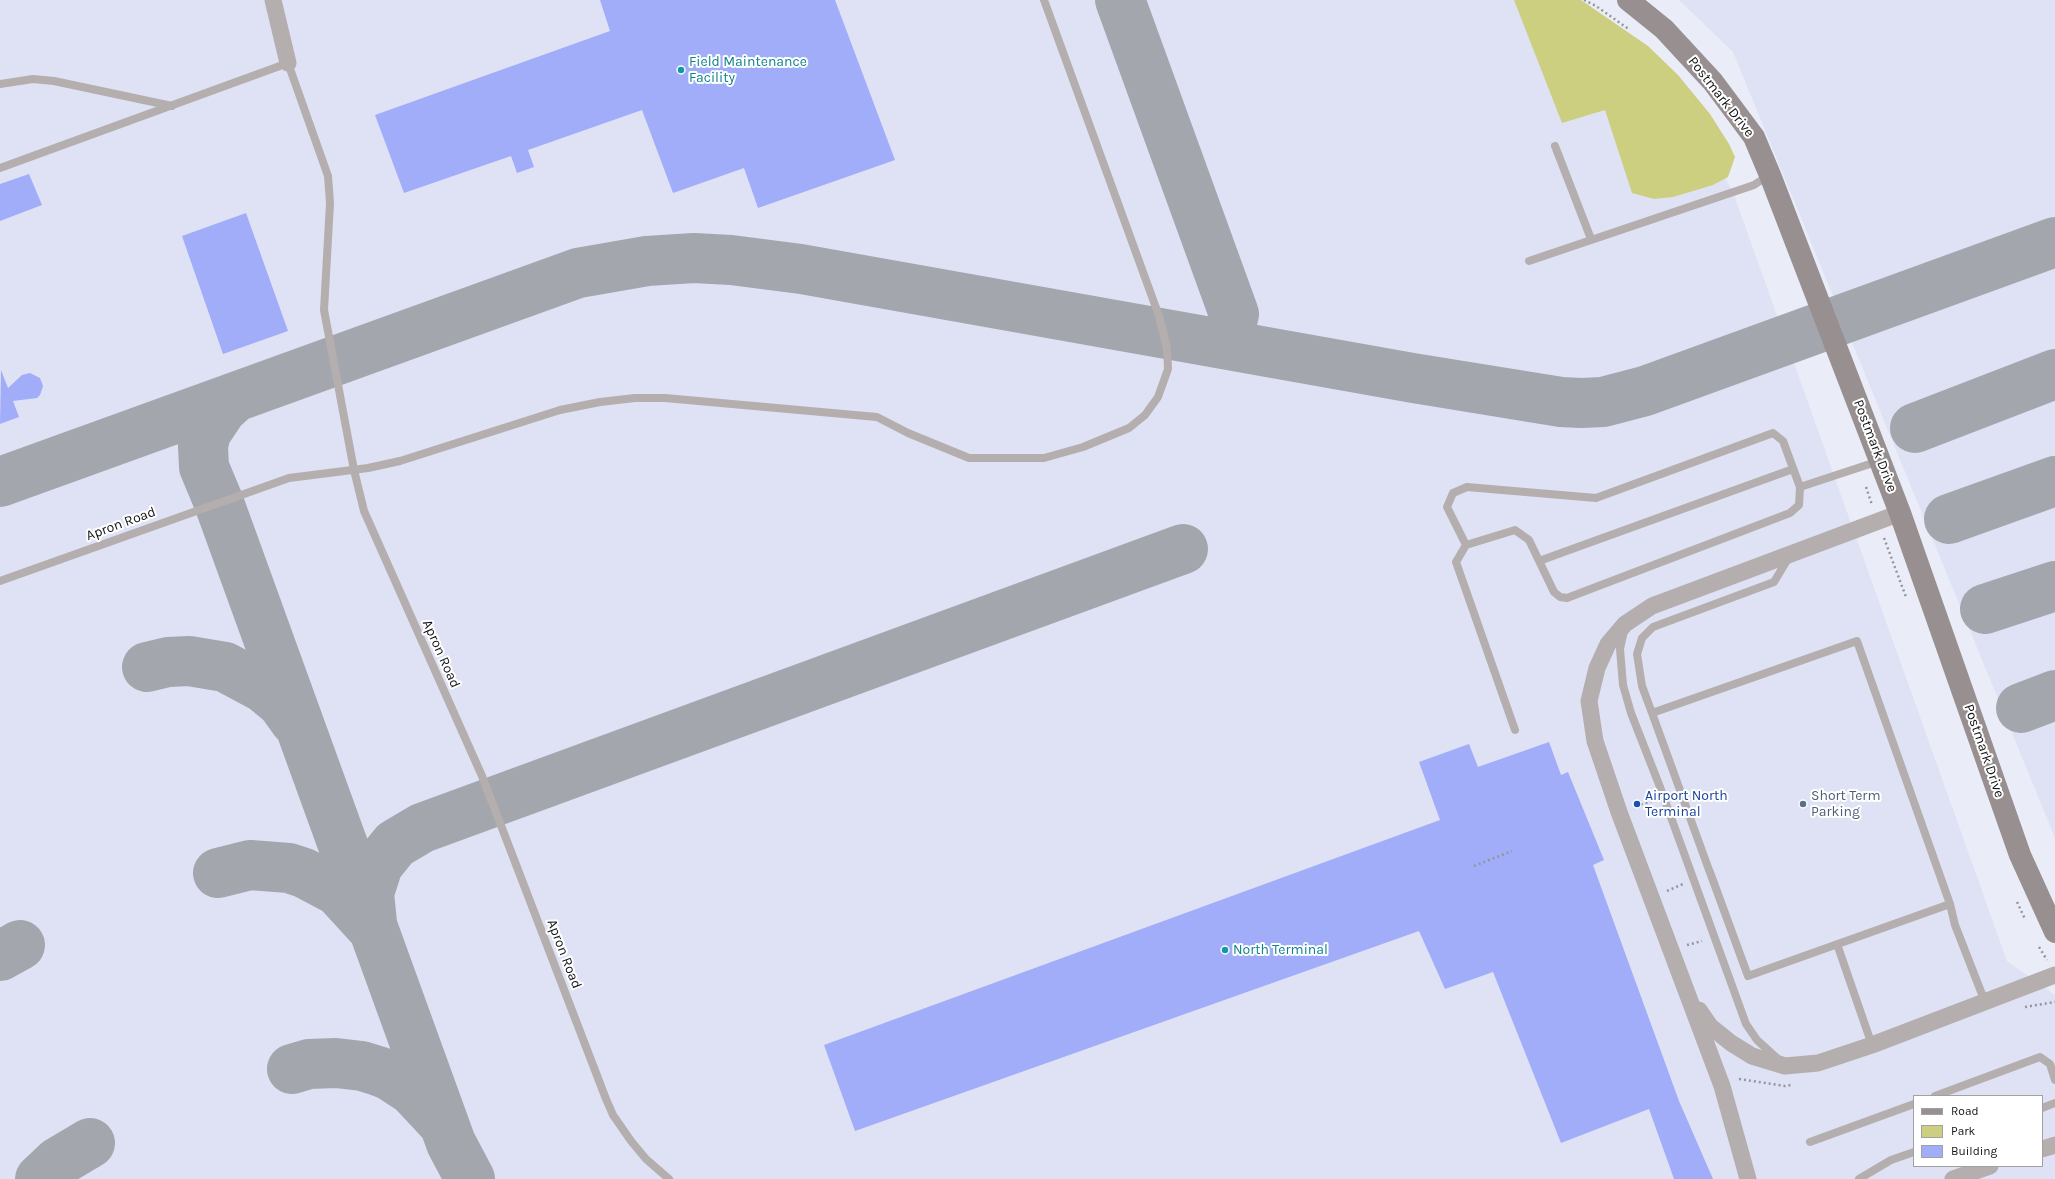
<!DOCTYPE html>
<style>
body{margin:0}
#map{position:relative;width:2055px;height:1179px;overflow:hidden;background:#eaedf8;font-family:Karla,sans-serif}
canvas{display:block}
.legend{position:absolute;left:1913px;top:1095px;width:130px;height:72px;box-sizing:border-box;background:#fff;border:1px solid #a1a1a2;margin:0;padding:5px 7px;list-style:none;font-size:12px;color:#131317}
.legend li{display:flex;align-items:center;gap:8px;height:20px}
.legend b{width:20px;border:1px solid #a1a1a2}
</style>
<div id="map">
<canvas width="2055" height="1179"></canvas>
<ul class="legend">
<li><b style="height:5px;background:#988f90"></b>Road</li>
<li><b style="height:11px;background:#cccf7f"></b>Park</li>
<li><b style="height:11px;background:#a1adf9"></b>Building</li>
</ul>
</div>
<script>
const context = document.querySelector('canvas').getContext('2d');
context.lineJoin = 'round';
function paint(path, color) {
  context.fillStyle = color;
  context.fill(path, 'evenodd');
}
function shape(rows) {
  const path = new Path2D();
  for (const r of rows) {
    path.moveTo(r[0], r[1]);
    for (let i = 2; i < r.length; i += 2) path.lineTo(r[i], r[i + 1]);
  }
  return path;
}
function strokePath(path, color, width, dash) {
  context.strokeStyle = color;
  context.lineWidth = width;
  context.lineCap = dash ? 'butt' : 'round';
  context.setLineDash(dash || []);
  context.stroke(path);
}
function label(font, color, halo, rows, align = 'center') {
  context.font = font + ' Karla,sans-serif';
  context.lineWidth = 4;
  context.setLineDash([]);
  context.textBaseline = 'middle';
  context.strokeStyle = halo;
  context.fillStyle = color;
  for (const [text, x, y, turn = 0] of rows) {
    context.save();
    context.translate(x, y);
    context.rotate((+turn || 0) * Math.PI / 180);
    context.textAlign = isNaN(turn) ? turn : align;
    if (halo) context.strokeText(text, 0, 0);
    context.fillText(text, 0, 0);
    context.restore();
  }
}
const built = shape([
 [0,0,1546,0,1668,72,1733,192,2007,961,2055,995,2055,1179,0,1179],
 [1914,1096,2042,1096,2042,1166,1914,1166],
 [1679,0,2055,0,2055,838,1733,52]
]);
const green = shape([
 [1514,0,1581,0,1648,46,1678,75,1710,114,1729,144,1735,157,1728,177,1713,185,1673,197,1654,199,1632,193,1605,110,1562,123]
]);
const taxiway = shape([
 [1120,0,1234,314,1231,326,1226,335,1214,342],
 [234,398,222,409,206,433,203,446,204,467,219,503,451,1143,470,1179],
 [1915,428,2055,374],
 [0,482,578,273,647,261,694,258,731,260,801,269,1413,378,1561,402,1581,403,1603,402,1645,391,2055,242],
 [1949,519,2055,481],
 [1985,609,2055,586],
 [147,667,168,662,189,661,225,667,264,688,282,703,295,721],
 [2021,708,2055,695],
 [218,873,250,865,289,868,304,873,338,891,370,926],
 [372,923,369,893,378,865,395,844,422,828,1183,549],
 [0,956,20,945],
 [292,1069,309,1064,336,1063,362,1066,378,1071,389,1075,412,1090,440,1120],
 [40,1179,58,1162,90,1143]
]);
const building = shape([
 [600,0,835,0,895,160,758,208,744,168,673,193,642,110,528,150,534,167,517,173,511,156,404,193,375,115,610,31],
 [29,174,42,205,0,221,0,184],
 [246,213,288,331,223,354,182,236],
 [1,370,8,388,22,375,30,373,40,378,43,386,40,395,37,398,13,401,19,417,0,424],
 [1549,742,1561,775,1568,772,1604,860,1593,865,1679,1101,1713,1179,1674,1179,1649,1109,1561,1143,1493,972,1445,989,1419,931,855,1131,824,1045,1440,820,1419,762,1469,744,1478,767]
]);
const path = shape([
 [1584,0,1596,6,1630,30],
 [1866,487,1872,505],
 [1884,538,1906,597],
 [1636,806,1652,801],
 [1474,866,1512,851],
 [1667,891,1683,884],
 [2017,902,2025,919],
 [1687,945,1702,941],
 [2039,947,2047,960],
 [2025,1007,2055,1002],
 [1739,1079,1785,1086,1791,1085]
]);
const lane = shape([
 [0,84,33,79,54,81,172,106],
 [1555,146,1591,239],
 [0,168,288,63,328,176,330,203,324,310,354,470,364,511,482,776,606,1099,613,1115,631,1141,646,1159,669,1179],
 [1529,261,1754,185,1769,175],
 [1800,487,1879,461],
 [1466,545,1515,530,1529,540,1554,592,1560,597,1567,598,1790,513,1799,505,1800,487,1783,441,1773,433,1596,498,1467,487,1453,493,1447,507,1466,545,1456,562,1515,730],
 [1539,561,1793,469],
 [0,581,289,478,368,468,400,461,560,410,600,402,635,398,665,398,877,417,908,433,969,458,1044,458,1083,447,1129,428,1145,415,1158,397,1168,369,1167,348,1159,316,1044,0],
 [1624,631,1620,649,1623,685,1631,713,1660,787,1746,1024,1757,1040,1779,1060],
 [1652,713,1857,641,1950,904,1748,976,1711,875,1709,870,1652,713,1642,686,1637,654,1642,638,1653,627,1774,582,1789,557],
 [1950,904,1955,925,1985,1002],
 [1837,944,1872,1045],
 [1935,1096,2040,1057,2050,1064,2055,1080],
 [2042,1108,2055,1103],
 [1810,1142,1914,1104],
 [1859,1179,1891,1160,1914,1152]
]);
const street = shape([
 [273,0,288,63],
 [1699,1010,1710,1026,1731,1043,1752,1056,1785,1066,1818,1063,1872,1045,2055,975],
 [2042,1149,2055,1145],
 [1748,1179,1722,1086,1619,812,1595,741,1589,701,1597,668,1608,644,1625,624,1652,606,1900,513],
 [1953,1179,1990,1166]
]);
const secondary = shape([
 [1628,0,1664,29,1713,82,1754,137,1770,175,1900,513,2020,855,2055,932]
]);
const markers = [
 [681,70,4,"#0f9aa8"],
 [1637,804,4,"#1a4fb4"],
 [1803,804,4,"#5c6f8a"],
 [1225,950,4,"#0f9aa8"]
];
const cultureNames = [
 ["Field Maintenance",689,62],
 ["Facility",689,78],
 ["North Terminal",1233,950]
];
const streetNames = [
 ["Postmark Drive",1721,97,52],
 ["Postmark Drive",1875,446,69],
 ["Apron Road",121,524,-20],
 ["Apron Road",441,654,66],
 ["Postmark Drive",1984,751,71],
 ["Apron Road",564,954,69]
];
const transitNames = [
 ["Airport North",1645,796],
 ["Terminal",1645,812]
];
const serviceNames = [
 ["Short Term",1811,796],
 ["Parking",1811,812]
];
paint(built, '#dee2f4');
paint(green, '#cccf7f');
strokePath(taxiway, '#a4a6ae', 50);
paint(building, '#a1adf9');
strokePath(path, '#94969e', 2.5, [2, 3]);
strokePath(lane, '#b4aeae', 8);
strokePath(street, '#b4aeae', 17);
strokePath(secondary, '#988f90', 22);
for (const [x, y, r, color] of markers) {
  const dot = new Path2D();
  dot.arc(x, y, r, 0, 2 * Math.PI);
  context.fillStyle = color;
  context.fill(dot);
  strokePath(dot, '#fff', 1.5);
}
label('14px', '#0d838f', '#fff', cultureNames, 'left');
label('14px', '#131317', '#fff', streetNames);
label('14px', '#164399', '#fff', transitNames, 'left');
label('14px', '#4e5e75', '#fff', serviceNames, 'left');
</script>
